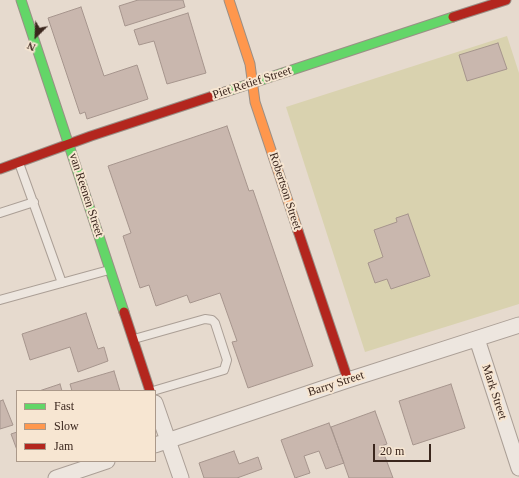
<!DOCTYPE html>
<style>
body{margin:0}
#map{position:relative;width:519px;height:478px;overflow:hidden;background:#e6dace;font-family:"Times New Roman",serif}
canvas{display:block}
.legend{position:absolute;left:16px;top:390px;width:140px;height:72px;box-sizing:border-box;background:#f7e6d2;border:1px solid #ab998a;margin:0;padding:5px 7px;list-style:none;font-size:12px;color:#3a261d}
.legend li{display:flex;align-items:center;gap:8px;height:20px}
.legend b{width:20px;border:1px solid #ab998a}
.north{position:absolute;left:16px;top:16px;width:40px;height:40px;-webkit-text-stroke:3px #f7e6d2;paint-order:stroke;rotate:204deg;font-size:11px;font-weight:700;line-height:16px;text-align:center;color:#3a261d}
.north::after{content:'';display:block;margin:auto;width:14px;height:18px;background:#3a261d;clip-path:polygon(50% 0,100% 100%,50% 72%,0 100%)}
.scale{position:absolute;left:373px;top:444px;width:58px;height:18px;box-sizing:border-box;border:2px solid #3a261d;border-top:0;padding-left:5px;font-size:12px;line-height:14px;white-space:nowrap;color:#3a261d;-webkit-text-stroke:3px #f7e6d2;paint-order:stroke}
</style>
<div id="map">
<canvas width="519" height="478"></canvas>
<ul class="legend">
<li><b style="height:5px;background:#63d668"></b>Fast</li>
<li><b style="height:5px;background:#ff974d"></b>Slow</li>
<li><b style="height:5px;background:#b3261e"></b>Jam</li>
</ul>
<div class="north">N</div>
<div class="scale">20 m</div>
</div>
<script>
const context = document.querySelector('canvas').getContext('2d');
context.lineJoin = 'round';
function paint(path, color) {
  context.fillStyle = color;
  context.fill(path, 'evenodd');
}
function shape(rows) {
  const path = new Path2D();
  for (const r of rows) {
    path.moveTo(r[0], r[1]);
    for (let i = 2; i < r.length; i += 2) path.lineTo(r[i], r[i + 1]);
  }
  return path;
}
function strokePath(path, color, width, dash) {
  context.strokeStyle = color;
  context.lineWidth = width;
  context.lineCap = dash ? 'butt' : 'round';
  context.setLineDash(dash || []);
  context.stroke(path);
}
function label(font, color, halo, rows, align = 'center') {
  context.font = font + ' "Times New Roman",serif';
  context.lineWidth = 4;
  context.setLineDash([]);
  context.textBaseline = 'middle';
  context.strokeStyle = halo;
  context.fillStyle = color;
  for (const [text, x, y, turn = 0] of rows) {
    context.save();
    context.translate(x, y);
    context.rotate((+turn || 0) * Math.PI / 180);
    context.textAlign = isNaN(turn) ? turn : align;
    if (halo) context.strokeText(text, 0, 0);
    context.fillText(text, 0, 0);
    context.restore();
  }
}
const green = shape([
 [507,36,519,73,519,304,365,352,286,107]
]);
const building = shape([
 [138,0,183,0,185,7,125,26,119,6,138,0],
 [81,7,104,76,137,65,148,99,87,119,85,112,80,114,48,18,81,7],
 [188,13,206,73,167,84,154,41,139,45,134,30,188,13],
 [498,43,507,69,467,81,459,55,498,43],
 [227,126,249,191,253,190,313,366,248,388,232,342,237,341,220,293,190,303,187,295,156,306,149,285,140,288,123,236,131,233,108,166,227,126],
 [408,214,430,276,391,289,387,279,375,283,368,263,383,257,374,230,397,222,396,218,408,214],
 [86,313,98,349,104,347,108,361,78,372,70,347,30,360,22,334,86,313],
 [114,371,120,391,72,391,70,384,114,371],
 [60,384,62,391,39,391,60,384],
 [451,384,465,428,413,445,399,401,451,384],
 [3,400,13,425,0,429,0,401,3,400],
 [375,411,387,444,381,446,393,478,349,478,331,427,375,411],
 [329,423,344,463,326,469,319,451,304,456,310,473,295,478,281,440,329,423],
 [17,432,17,450,11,434,17,432],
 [234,451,239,464,258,457,262,469,237,478,204,478,199,463,234,451]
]);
const lane = shape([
 [19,163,62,283],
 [0,213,34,202],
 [0,300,109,270],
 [134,339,205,319,212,320,215,323,227,360,224,370,153,391]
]);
const street = shape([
 [477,339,519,468],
 [155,403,181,478],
 [155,445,348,380,519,325],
 [56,478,107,461]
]);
const fast = shape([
 [21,0,124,312],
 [225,92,453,17]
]);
const slow = shape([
 [229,0,250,64,255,102,298,231]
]);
const jam = shape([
 [453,17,506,0],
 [0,169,91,136,225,92],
 [298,231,348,380],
 [124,312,150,391]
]);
const streetNames = [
 ["Piet Retief Street",252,83,-18],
 ["Robertson Street",285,191,72],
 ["van Reenen Street",86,195,72],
 ["Barry Street",336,384,-18],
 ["Mark Street",494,392,72]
];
paint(green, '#d9d2af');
paint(building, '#c9b7ae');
strokePath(building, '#a6958d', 1);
strokePath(lane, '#ab9f96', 10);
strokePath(street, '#ab9f96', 17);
strokePath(fast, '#9a8f86', 11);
strokePath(slow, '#9a8f86', 11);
strokePath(jam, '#9a8f86', 11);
strokePath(lane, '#ede6df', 8);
strokePath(street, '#ede6df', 15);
strokePath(fast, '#63d668', 9);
strokePath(slow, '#ff974d', 9);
strokePath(jam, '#b3261e', 9);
label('12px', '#3a261d', '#f7e6d2', streetNames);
</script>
